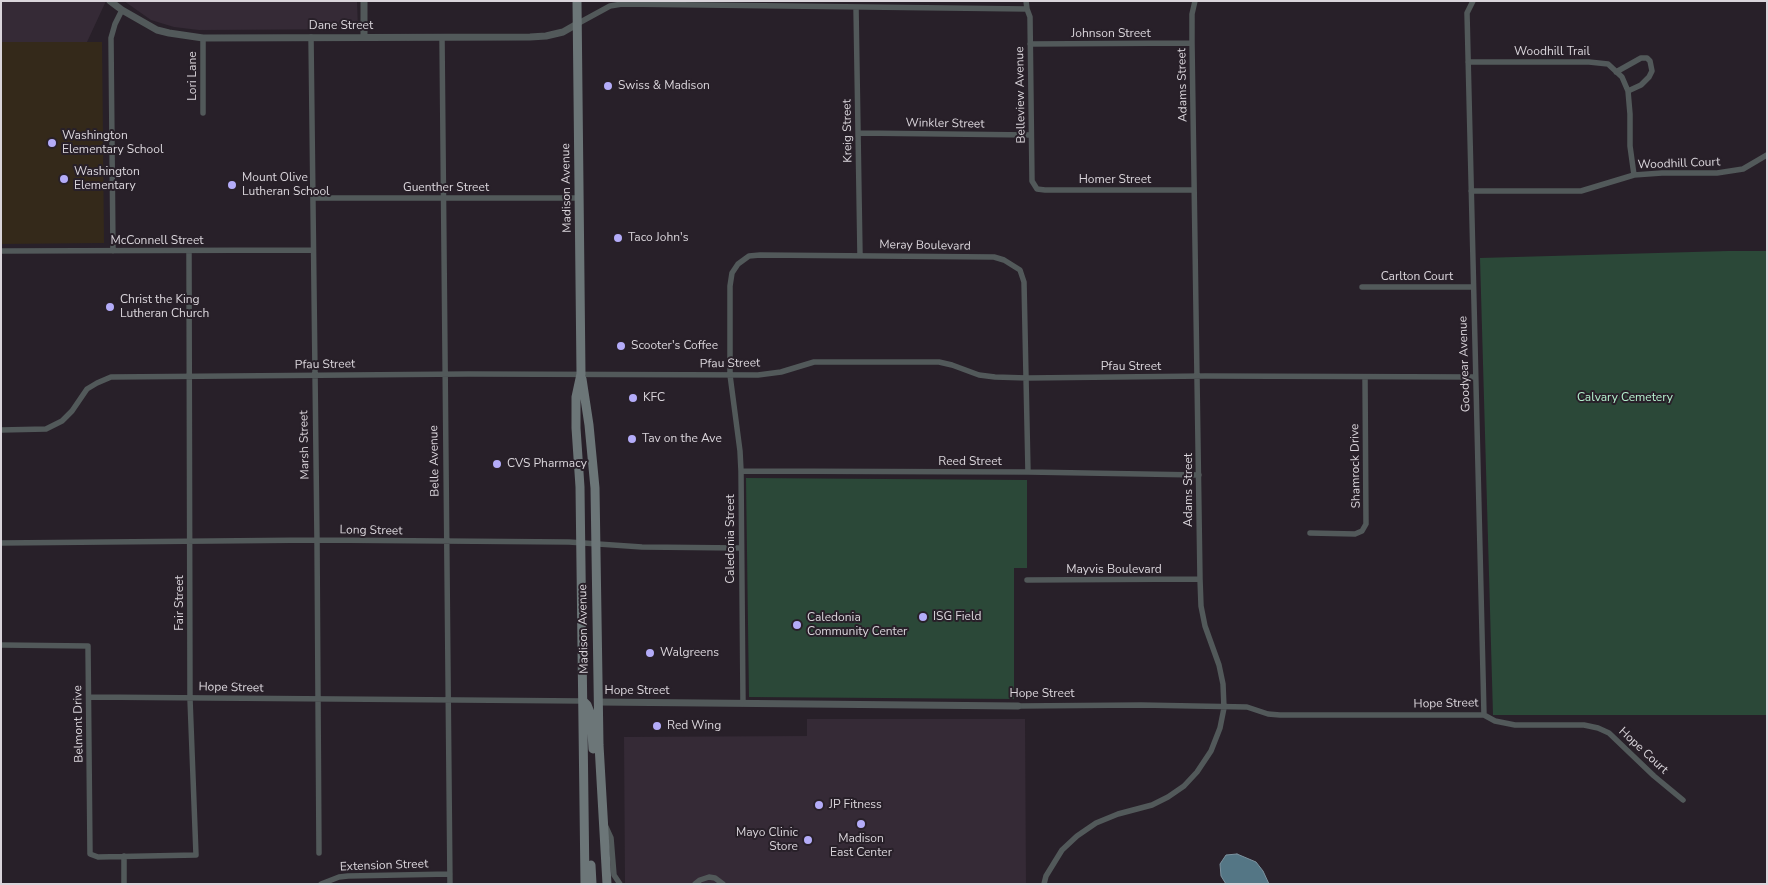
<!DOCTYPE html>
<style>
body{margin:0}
#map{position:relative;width:1768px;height:885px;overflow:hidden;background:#282029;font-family:"Nunito Sans",sans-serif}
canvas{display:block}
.frame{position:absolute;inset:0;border:2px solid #dad5db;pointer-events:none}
</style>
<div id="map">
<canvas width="1768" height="885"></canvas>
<div class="frame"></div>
</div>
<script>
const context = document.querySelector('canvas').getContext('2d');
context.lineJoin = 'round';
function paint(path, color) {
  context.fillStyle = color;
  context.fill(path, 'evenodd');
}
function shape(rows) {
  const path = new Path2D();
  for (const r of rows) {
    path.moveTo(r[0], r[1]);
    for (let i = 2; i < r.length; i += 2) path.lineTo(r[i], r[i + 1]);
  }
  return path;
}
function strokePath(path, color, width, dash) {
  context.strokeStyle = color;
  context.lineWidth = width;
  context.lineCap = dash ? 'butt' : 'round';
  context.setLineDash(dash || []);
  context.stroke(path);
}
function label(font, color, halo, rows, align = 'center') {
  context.font = font + ' "Nunito Sans",sans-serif';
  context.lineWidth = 4;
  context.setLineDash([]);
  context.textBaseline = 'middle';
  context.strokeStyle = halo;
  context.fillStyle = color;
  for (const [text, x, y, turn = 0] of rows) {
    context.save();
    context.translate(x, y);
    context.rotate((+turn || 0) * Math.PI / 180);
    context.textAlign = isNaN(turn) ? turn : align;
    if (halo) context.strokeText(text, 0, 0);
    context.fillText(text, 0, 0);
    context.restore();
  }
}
const built = shape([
 [1,1,106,1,87,42,1,42],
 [124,1,357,1,358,29,199,30,174,27,151,20],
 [807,719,1025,719,1026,884,625,884,624,737,807,736]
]);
const education = shape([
 [1,42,102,42,104,243,1,244]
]);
const green = shape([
 [1728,251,1767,251,1767,715,1493,715,1480,258],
 [746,478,1027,480,1027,568,1014,568,1014,699,749,697]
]);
const water = shape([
 [1237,854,1256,862,1263,871,1269,884,1226,884,1221,876,1220,864,1226,855,1237,854]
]);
const minor = shape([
 [1026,1,1027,9,1030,17,1032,181,1037,189,1045,190,1194,190],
 [1473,1,1467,13,1484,715,1495,721,1515,725,1584,725,1598,728,1609,733,1654,776,1683,800],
 [856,7,860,255],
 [577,24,610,6,622,4,1027,9],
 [311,37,317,540,319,853],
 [442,37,450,884],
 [203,38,203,113],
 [1030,44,1192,43],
 [1468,62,1589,62,1608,64,1622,77,1628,91,1630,114,1630,146,1634,175],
 [1616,72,1641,58,1647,58,1650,61,1652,71,1649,77,1641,85,1628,91],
 [858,133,1031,135],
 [1471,191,1581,191,1634,175,1662,173,1717,173,1743,169,1767,155],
 [313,198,579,198],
 [1,251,313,250],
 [113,251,111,38,115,24,122,10],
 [1362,287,1473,287],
 [1,430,46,429,62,421,72,411,87,389,97,383,111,377,468,374,758,375,781,372,814,362,939,362,952,365,979,375,995,377,1027,378,1205,376,1475,377],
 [741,471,1028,472,1199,475],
 [1310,533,1355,534,1362,531,1366,524,1365,377],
 [1,543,317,540,569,542,642,547,741,548],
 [1027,580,1200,579],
 [1,645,88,646,90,854,98,857,196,855,190,699,189,251],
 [89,697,583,701],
 [743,703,741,471,740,451,730,375,730,286,732,273,738,264,749,256,760,255,994,257,1004,260,1020,270,1024,282,1028,472],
 [1018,706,1141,705,1247,707,1268,714,1280,715,1484,715],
 [606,827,611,838,614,875,620,884],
 [124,856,124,884],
 [321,884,339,877,348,876,450,874],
 [695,884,700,880,709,877,715,878,723,884],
 [1044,884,1046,876,1062,850,1077,836,1096,823,1118,814,1152,805,1168,797,1184,786,1197,772,1211,751,1220,728,1224,708,1223,684,1219,665,1205,626,1201,606,1200,579,1192,43,1192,14,1195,1]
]);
const tertiary = shape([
 [110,1,122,10,157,30,169,33,203,38,530,37,546,36,563,32,577,24],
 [364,1,364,37],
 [598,702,1018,706]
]);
const secondary = shape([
 [577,1,581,374,576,397,576,428,580,487,585,884],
 [582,379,589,425,595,488,599,745,607,884],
 [583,701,587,705,591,715,593,749],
 [591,865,592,884]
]);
const markers = [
 [608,86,5,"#b4acf9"],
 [52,143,5,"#b4acf9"],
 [64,179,5,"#b4acf9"],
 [232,185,5,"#b4acf9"],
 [618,238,5,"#b4acf9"],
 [110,307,5,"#b4acf9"],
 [621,346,5,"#b4acf9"],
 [633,398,5,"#b4acf9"],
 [632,439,5,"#b4acf9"],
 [497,464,5,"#b4acf9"],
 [923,617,5,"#b4acf9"],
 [797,625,5,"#b4acf9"],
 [650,653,5,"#b4acf9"],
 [657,726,5,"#b4acf9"],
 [819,805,5,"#b4acf9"],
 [861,824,5,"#b4acf9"],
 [808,840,5,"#b4acf9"]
];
const streetNames = [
 ["Dane Street",341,26],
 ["Johnson Street",1111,34],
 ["Woodhill Trail",1552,52],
 ["Lori Lane",193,76,-90],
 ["Adams Street",1183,85,-91],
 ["Belleview Avenue",1021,95,-91],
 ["Winkler Street",945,124,1],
 ["Kreig Street",848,131,-91],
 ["Woodhill Court",1679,164,-2],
 ["Homer Street",1115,180],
 ["Guenther Street",446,188],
 ["Madison Avenue",567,188,-91],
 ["McConnell Street",157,241],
 ["Meray Boulevard",925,246,1],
 ["Carlton Court",1417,277],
 ["Pfau Street",730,364,-1],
 ["Goodyear Avenue",1465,364,-92],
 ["Pfau Street",325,365,-1],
 ["Pfau Street",1131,367],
 ["Marsh Street",305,445,-91],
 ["Belle Avenue",435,461,-91],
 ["Reed Street",970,462],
 ["Shamrock Drive",1356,466,-91],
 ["Adams Street",1189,490,-90],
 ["Long Street",371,531,1],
 ["Caledonia Street",731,539,-90],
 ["Mayvis Boulevard",1114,570],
 ["Fair Street",180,603,-90],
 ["Madison Avenue",584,629,-91],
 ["Hope Street",231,688,1],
 ["Hope Street",637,691],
 ["Hope Street",1042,694],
 ["Hope Street",1446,704,-1],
 ["Belmont Drive",79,724,-91],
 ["Hope Court",1643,751,43],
 ["Extension Street",384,866,-2]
];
const poiNames = [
 ["Swiss & Madison",618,86],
 ["Washington",62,136],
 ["Elementary School",62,150],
 ["Washington",74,172],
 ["Elementary",74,186],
 ["Mount Olive",242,178],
 ["Lutheran School",242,192],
 ["Taco John's",628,238],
 ["Christ the King",120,300],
 ["Lutheran Church",120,314],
 ["Scooter's Coffee",631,346],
 ["KFC",643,398],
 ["Tav on the Ave",642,439],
 ["CVS Pharmacy",507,464],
 ["ISG Field",933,617],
 ["Caledonia",807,618],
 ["Community Center",807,632],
 ["Walgreens",660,653],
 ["Red Wing",667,726],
 ["JP Fitness",829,805],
 ["Mayo Clinic",798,833,"right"],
 ["Store",798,847,"right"],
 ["Madison",861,839,"center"],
 ["East Center",861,853,"center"]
];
const parkNames = [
 ["Calvary Cemetery",1625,398]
];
paint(built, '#352a36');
paint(education, '#34291a');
paint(green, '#2b4838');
paint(water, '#547685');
strokePath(water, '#7c929f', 1);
strokePath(minor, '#52595a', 5.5);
strokePath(tertiary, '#52595a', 7);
strokePath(secondary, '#6c7678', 9);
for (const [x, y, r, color] of markers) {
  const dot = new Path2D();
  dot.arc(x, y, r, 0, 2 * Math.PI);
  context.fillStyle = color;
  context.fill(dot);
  strokePath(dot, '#282029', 2);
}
label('12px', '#dad5db', '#282029', streetNames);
label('12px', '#dad5db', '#282029', poiNames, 'left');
label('12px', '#b5f0ce', '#282029', parkNames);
</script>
